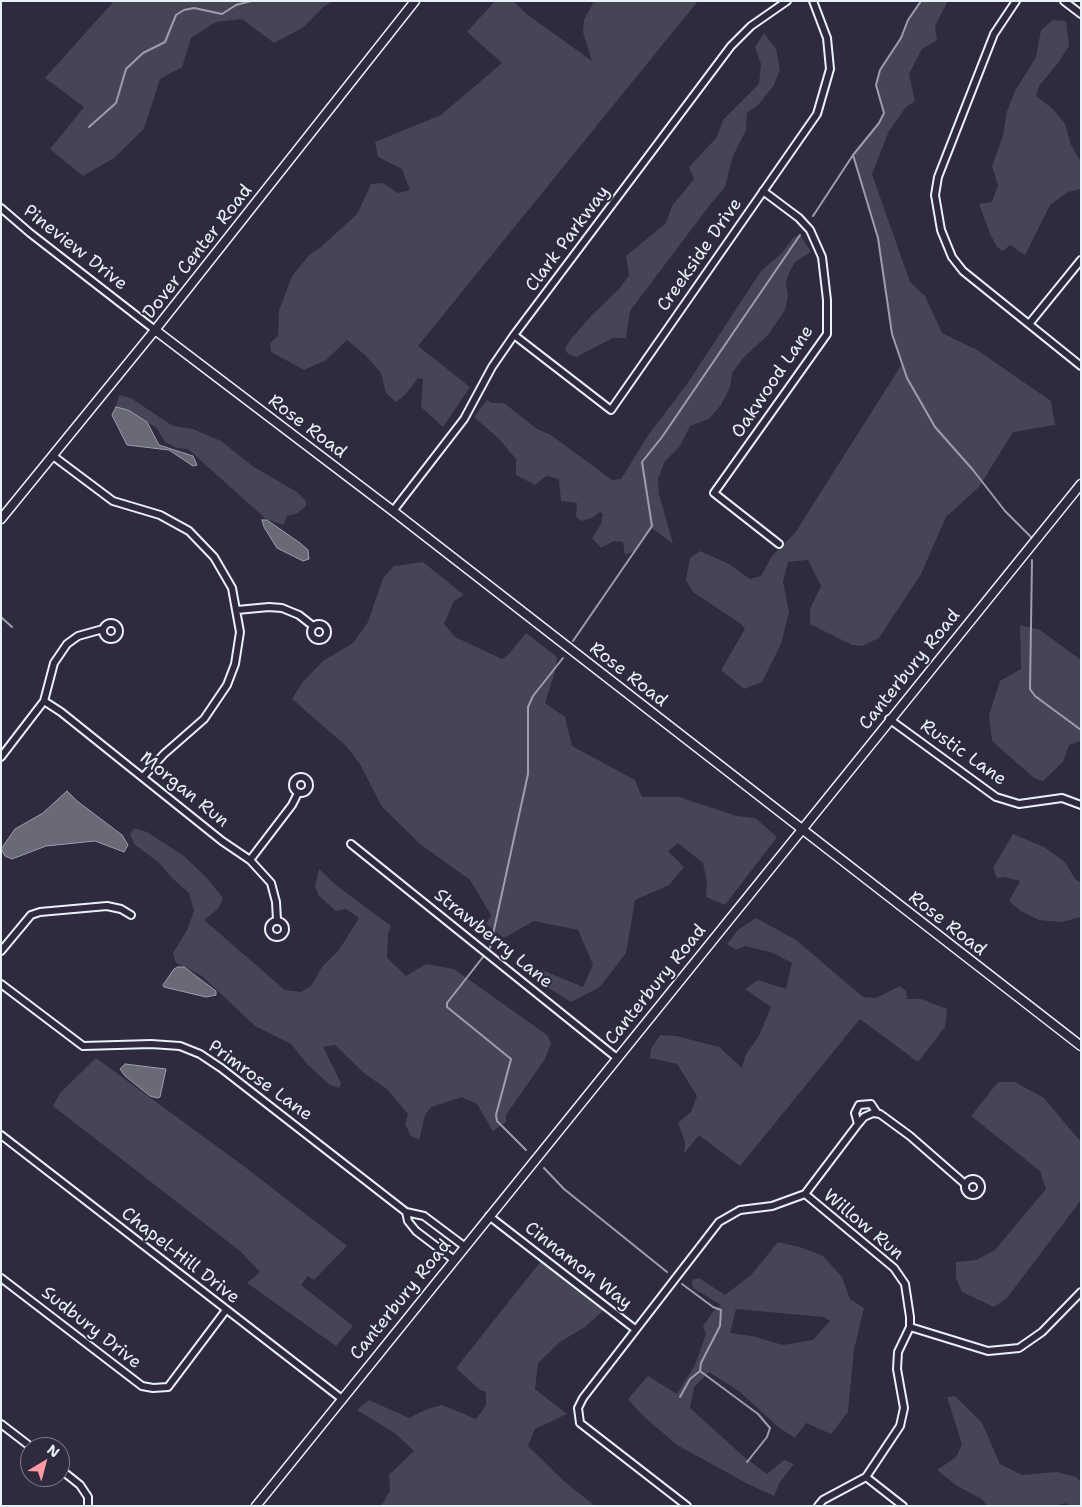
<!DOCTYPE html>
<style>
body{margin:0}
#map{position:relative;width:1082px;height:1507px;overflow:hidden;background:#2f2a3d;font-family:"Shantell Sans",sans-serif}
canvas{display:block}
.frame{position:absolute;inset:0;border:2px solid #e8f1f8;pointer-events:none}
.north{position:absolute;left:20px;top:1437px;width:50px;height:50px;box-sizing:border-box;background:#2f2a3d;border:1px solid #797a88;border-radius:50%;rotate:37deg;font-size:14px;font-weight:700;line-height:20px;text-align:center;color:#e8f1f8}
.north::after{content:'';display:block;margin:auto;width:18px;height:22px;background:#ff9aa2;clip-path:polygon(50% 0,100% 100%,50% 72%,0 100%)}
</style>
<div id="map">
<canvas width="1082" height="1507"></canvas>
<div class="frame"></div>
<div class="north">N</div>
</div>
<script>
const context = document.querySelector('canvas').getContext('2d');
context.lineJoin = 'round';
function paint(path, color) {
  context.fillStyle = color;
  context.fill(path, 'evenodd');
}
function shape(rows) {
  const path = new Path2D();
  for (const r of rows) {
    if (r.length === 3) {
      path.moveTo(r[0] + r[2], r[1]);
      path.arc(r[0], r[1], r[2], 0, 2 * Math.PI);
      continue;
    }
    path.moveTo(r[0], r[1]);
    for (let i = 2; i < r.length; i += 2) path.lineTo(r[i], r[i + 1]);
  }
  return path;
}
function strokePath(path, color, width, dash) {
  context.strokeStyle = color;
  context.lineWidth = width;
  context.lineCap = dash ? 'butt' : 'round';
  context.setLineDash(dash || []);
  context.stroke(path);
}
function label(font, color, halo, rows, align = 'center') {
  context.font = font + ' "Shantell Sans",sans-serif';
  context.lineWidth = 4;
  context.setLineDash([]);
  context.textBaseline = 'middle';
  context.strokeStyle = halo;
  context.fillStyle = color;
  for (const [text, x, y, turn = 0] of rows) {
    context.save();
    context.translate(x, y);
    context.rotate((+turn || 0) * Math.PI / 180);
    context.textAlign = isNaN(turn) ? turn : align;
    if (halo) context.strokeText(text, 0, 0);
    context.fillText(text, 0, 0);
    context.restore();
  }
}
const green = shape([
 [114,1,333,1,323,7,304,27,274,43,242,19,216,22,191,38,182,67,160,79,144,129,114,158,83,176,50,149,84,107,45,78],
 [495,1,513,1,528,15,592,61,583,32,584,20,594,1,698,1,418,346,470,387,443,427,421,407,423,379,418,378,405,395,396,402,386,393,381,373,366,356,347,340,326,360,304,370,271,352,270,343,278,336,279,311,292,276,309,255,321,247,357,214,371,184,383,183,398,193,410,190,402,169,378,157,375,142,441,115,502,63,467,32],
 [921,1,948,1,935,26,937,40,922,49,909,74,915,101,906,107,889,131,872,174,910,282,925,296,942,333,977,350,1051,401,1055,425,1013,432,979,487,946,517,921,574,879,638,862,646,852,645,810,624,810,609,821,586,808,560,788,562,783,582,789,612,781,644,762,682,744,689,721,670,745,629,741,624,693,592,686,580,690,558,700,551,729,564,750,579,761,576,772,556,795,533,902,364,892,334,878,238,853,155,879,123,884,113,876,85,880,70,901,38,908,20],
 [1053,20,1066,21,1069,46,1058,63,1039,86,1036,96,1053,109,1065,124,1071,145,1081,162,1081,189,1068,192,1050,205,1025,255,1010,245,1003,251,997,247,990,234,979,204,992,202,998,185,992,166,1003,135,1007,111,1015,91,1036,57,1041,30],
 [764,33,776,49,780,70,774,85,759,104,747,113,746,130,733,156,725,187,709,206,630,311,626,338,613,338,576,357,568,354,565,349,570,340,591,316,619,289,629,275,626,256,666,223,672,206,694,179,689,167,717,137,723,120,759,84,761,64,755,47],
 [800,235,811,252,795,262,790,271,786,282,788,296,785,310,768,335,744,357,732,373,730,387,721,405,709,419,690,426,680,446,665,461,658,479,659,494,673,544,652,528,636,550,625,555,623,542,614,541,601,548,592,538,601,524,603,514,600,512,592,518,581,521,576,517,577,503,561,501,559,479,546,476,535,485,516,475,516,459,499,439,474,417,487,400,492,403,504,403,537,429,551,435,612,480,621,479,649,434,687,384,761,271,781,254,794,237],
 [119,395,131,398,173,426,193,429,221,441,254,467,297,492,306,501,306,506,298,513,287,516,283,525,266,519,188,449,177,448,165,442,157,428,125,409,116,407],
 [423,562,464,595,454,601,444,624,455,637,502,659,508,655,526,633,557,657,555,672,545,703,565,717,572,746,635,780,642,797,679,797,737,816,755,818,777,837,725,905,706,897,707,882,703,863,678,843,668,851,684,867,669,885,635,900,626,953,600,987,571,1002,542,984,542,970,583,987,593,965,578,930,534,921,504,938,486,924,491,915,470,880,420,844,382,807,360,764,346,746,292,699,302,683,323,661,353,643,368,622,383,578,394,566],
 [1020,625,1040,630,1081,660,1081,741,1069,745,1063,762,1043,781,1034,778,992,741,989,715,1000,681,1021,669],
 [134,828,147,832,184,856,206,877,223,898,218,909,204,920,285,990,301,992,312,985,322,967,339,950,359,918,346,909,336,911,319,896,315,887,319,869,337,886,391,926,388,934,387,958,406,976,426,964,454,969,547,1035,551,1043,545,1059,506,1115,506,1122,493,1131,477,1104,462,1097,431,1107,425,1115,419,1140,411,1136,405,1124,408,1114,388,1090,364,1073,335,1045,323,1047,341,1083,339,1088,330,1085,307,1064,291,1044,255,1026,202,976,176,963,173,953,187,930,194,911,189,893,172,878,158,862,134,844,130,834],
 [1013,834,1044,847,1065,862,1075,879,1081,883,1081,917,1062,922,1039,920,1021,911,1009,901,1020,881,1004,877,997,878,993,868],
 [756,918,796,940,863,997,876,998,900,986,906,991,907,999,921,999,947,1009,945,1027,918,1062,860,1019,740,1166,699,1135,684,1154,685,1142,678,1123,691,1112,697,1096,677,1064,650,1058,651,1049,660,1035,676,1036,719,1047,742,1068,746,1054,759,1036,771,1007,745,989,758,980,786,989,792,963,773,953,745,946,736,950,727,944,738,930],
 [96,1058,245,1167,347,1246,314,1280,308,1276,301,1285,353,1326,336,1346,247,1283,260,1272,240,1251,53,1106,60,1093],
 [998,1082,1015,1082,1044,1098,1081,1142,1081,1200,1007,1298,994,1307,962,1292,956,1278,956,1262,976,1260,995,1250,1046,1189,1040,1171,971,1116],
 [778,1242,803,1248,823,1256,842,1277,850,1299,864,1308,854,1350,848,1412,831,1434,806,1423,795,1438,778,1427,740,1392,709,1372,694,1387,690,1408,743,1456,767,1474,784,1460,794,1464,780,1482,774,1496,748,1484,677,1445,641,1414,628,1399,648,1376,677,1394,695,1365,706,1334,703,1326,713,1312,721,1305,693,1288,692,1280,699,1278,725,1295,751,1275],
 [736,1309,824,1317,830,1321,813,1340,783,1345,752,1336,730,1333],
 [541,1261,604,1310,585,1327,560,1342,538,1363,535,1389,567,1414,535,1429,528,1446,565,1482,595,1506,381,1506,390,1491,389,1475,414,1451,396,1434,357,1410,369,1400,409,1418,427,1409,442,1405,476,1419,486,1405,486,1392,480,1390,456,1368],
 [955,1396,982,1423,1000,1464,1022,1475,1057,1472,1076,1477,1081,1482,1081,1506,1070,1506,1065,1503,1056,1506,987,1506,982,1499,957,1486,937,1470,956,1457,962,1444,947,1397]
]);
const water = shape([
 [116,407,128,410,147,422,159,445,193,456,197,465,193,466,169,450,127,445,112,415,116,407],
 [262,520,267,520,300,543,308,550,309,559,303,561,277,548,264,527,262,520],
 [67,791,77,801,122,835,128,845,124,852,95,841,46,846,12,859,5,856,1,849,15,829,43,813,67,791],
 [178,967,184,967,216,991,216,995,206,997,164,987,163,985,174,969,178,967],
 [125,1064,166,1069,160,1097,157,1098,150,1096,125,1076,120,1069,125,1064]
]);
const stream = shape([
 [89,127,116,103,126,69,143,53,165,42,176,15,184,10,194,8,222,14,236,5,251,1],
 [853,155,878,238,892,334,907,378,935,427,973,470,1005,511,1032,538],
 [813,216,853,155,879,123,884,113,876,85,880,70,901,38,908,20,921,1],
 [1032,560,1030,689,1035,696,1081,730],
 [1,617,12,627],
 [573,641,652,526,642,462,662,437,800,235],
 [490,948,528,774,528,707,533,696,563,658],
 [483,957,447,1003,447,1007,511,1059,496,1115,497,1121,526,1150],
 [544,1168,564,1189,667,1272],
 [682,1284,713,1307,721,1310,720,1326,701,1363,700,1371,758,1414,770,1428,767,1437,747,1462],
 [680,1397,690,1379,700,1371]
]);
const minor = shape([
 [1016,1,994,34,938,177,935,195,941,230,952,257,963,271,1081,366],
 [1064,1,1081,14],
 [763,191,799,218,810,230,822,257,827,300,827,334,714,493,779,544],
 [1,208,30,233,155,330],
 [1029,324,1081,260],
 [514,335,611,410,817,114,830,69,827,38,813,1],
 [53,456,113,501,160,515,189,531,214,557,232,588,240,632,235,664,227,685,204,719,164,754,143,777],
 [393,511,464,419,492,367,514,335,731,46,751,26,787,1],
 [237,610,269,607,282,608,299,615,313,626],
 [111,631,8],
 [319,632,8],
 [44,701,61,712,222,841,250,860,271,883,276,902,277,920],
 [889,719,996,797,1019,804,1062,798,1081,805],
 [1,757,44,701,54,663,67,644,78,636,103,629],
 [301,785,8],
 [351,844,617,1058],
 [250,860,292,805,298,793],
 [277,929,8],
 [1,951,31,915,40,912,107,906,121,909,131,915],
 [1,984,83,1046,151,1044,180,1046,200,1054,221,1068,406,1212,424,1216,464,1246],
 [858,1124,855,1113,859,1105,871,1104,877,1113],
 [1,1135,342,1399],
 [973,1187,8],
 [805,1194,894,1268,905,1284,910,1317,910,1327,898,1352,897,1369,904,1408,900,1426,866,1477,823,1500,818,1506],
 [406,1212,408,1221,416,1231,453,1259],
 [489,1216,635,1329],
 [1,1278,142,1386,153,1388,168,1387,226,1310],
 [910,1327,988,1351,1019,1348,1042,1332,1081,1292],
 [1,1424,31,1447],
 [60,1469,80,1485,88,1497,88,1506],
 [866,1477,903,1506],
 [687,1506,580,1423,578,1408,583,1398,719,1222,740,1210,772,1206,805,1194,858,1124,864,1117,873,1113,880,1114,910,1136,965,1184]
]);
const tertiary = shape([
 [155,330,393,511,1081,1046],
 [1,519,155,330,415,1],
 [256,1506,1081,484]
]);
const streetNames = [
 ["Clark Parkway",568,239,-53],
 ["Pineview Drive",75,248,38],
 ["Dover Center Road",198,252,-52],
 ["Creekside Drive",700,255,-55],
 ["Oakwood Lane",773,382,-56],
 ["Rose Road",307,427,37],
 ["Canterbury Road",910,670,-51],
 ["Rose Road",628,675,38],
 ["Rustic Lane",963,753,35],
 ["Morgan Run",184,790,39],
 ["Rose Road",947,924,38],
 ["Strawberry Lane",493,939,39],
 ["Canterbury Road",656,985,-51],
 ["Primrose Lane",260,1081,36],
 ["Willow Run",863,1225,40],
 ["Chapel-Hill Drive",180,1256,38],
 ["Cinnamon Way",578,1266,38],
 ["Canterbury Road",401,1300,-51],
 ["Sudbury Drive",91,1328,38]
];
paint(green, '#464455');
paint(water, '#696978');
strokePath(water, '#9c9fab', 1);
strokePath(stream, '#9c9fab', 2);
strokePath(minor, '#e8f1f8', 10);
strokePath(tertiary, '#e8f1f8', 11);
strokePath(minor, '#2f2a3d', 6);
strokePath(tertiary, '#2f2a3d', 8);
label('18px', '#e8f1f8', '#2f2a3d', streetNames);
</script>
